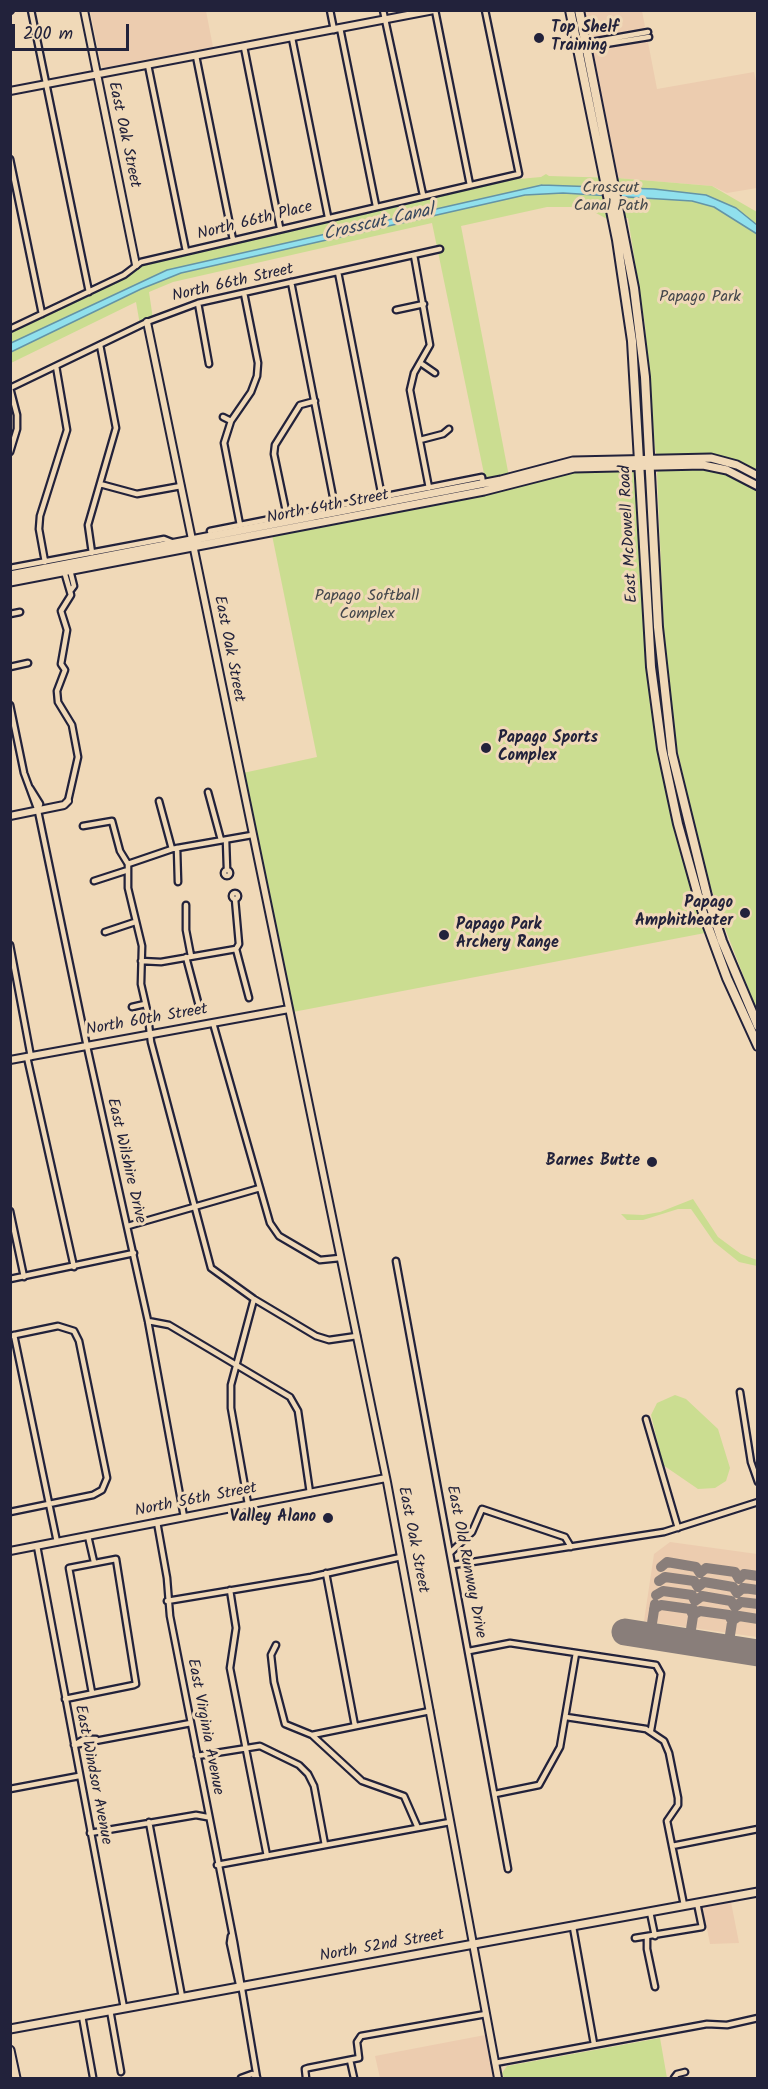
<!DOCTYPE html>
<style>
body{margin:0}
#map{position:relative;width:768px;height:2089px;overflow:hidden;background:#f0d9b8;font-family:Kalam,sans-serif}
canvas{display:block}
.frame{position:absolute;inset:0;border:12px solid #22223b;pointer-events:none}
.scale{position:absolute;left:12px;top:24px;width:117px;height:27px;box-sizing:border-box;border:3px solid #22223b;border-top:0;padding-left:8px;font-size:18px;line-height:21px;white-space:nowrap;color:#22223b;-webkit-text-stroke:4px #f0d9b8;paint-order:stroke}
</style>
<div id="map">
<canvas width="768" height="2089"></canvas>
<div class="frame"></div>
<div class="scale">200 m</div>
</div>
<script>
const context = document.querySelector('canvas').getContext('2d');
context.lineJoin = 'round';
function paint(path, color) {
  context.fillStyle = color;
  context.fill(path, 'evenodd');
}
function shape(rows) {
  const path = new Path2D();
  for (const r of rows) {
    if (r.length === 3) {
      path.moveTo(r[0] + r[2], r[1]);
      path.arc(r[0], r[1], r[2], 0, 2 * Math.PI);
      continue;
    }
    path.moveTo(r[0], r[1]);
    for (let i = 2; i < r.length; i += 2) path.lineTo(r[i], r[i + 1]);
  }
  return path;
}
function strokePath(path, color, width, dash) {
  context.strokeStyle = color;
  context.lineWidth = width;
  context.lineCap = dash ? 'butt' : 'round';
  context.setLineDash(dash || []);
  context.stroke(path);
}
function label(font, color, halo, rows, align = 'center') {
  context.font = font + ' Kalam,sans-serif';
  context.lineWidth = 6;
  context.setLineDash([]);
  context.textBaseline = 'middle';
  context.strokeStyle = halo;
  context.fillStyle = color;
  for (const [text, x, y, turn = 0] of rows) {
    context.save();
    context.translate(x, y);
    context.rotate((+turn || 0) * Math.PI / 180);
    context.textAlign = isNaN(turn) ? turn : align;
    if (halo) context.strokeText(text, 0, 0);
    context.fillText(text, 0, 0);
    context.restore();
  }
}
const built = shape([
 [90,11,206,11,213,47,102,68],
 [584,11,642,11,657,89,754,72,758,90,757,188,727,193,712,186,617,178],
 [670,1542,757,1554,757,1637,644,1621,654,1554],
 [731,1902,739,1943,710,1944,703,1908],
 [485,2035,493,2078,380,2078,375,2056]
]);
const green = shape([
 [519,174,519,179,541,177,546,174,549,176,617,178,712,186,757,212,757,1011,721,918,703,863,675,739,664,634,657,473,660,469,655,449,645,326,628,218,607,219,585,207,547,207,461,226,511,487,569,471,633,470,637,472,647,666,656,738,675,835,705,933,293,1012,243,773,317,757,272,535,488,493,432,223,173,282,149,292,153,319,140,325,136,302,11,363,11,329,124,275,136,265],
 [693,1199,718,1237,741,1254,757,1260,757,1266,739,1262,714,1242,691,1209,678,1209,643,1220,627,1220,621,1214,643,1215,660,1212],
 [675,1395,686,1399,718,1429,730,1468,726,1481,715,1488,698,1489,663,1465,651,1415,657,1403],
 [660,2038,667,2078,504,2078,502,2073,507,2066]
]);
const water = shape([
 [542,185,654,189,706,195,736,208,757,225,757,234,714,207,692,201,563,193,525,195,181,273,141,289,11,352,11,343,167,270,542,185]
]);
const taxiway = shape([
 [661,1567,667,1562,696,1567,700,1573,706,1568,735,1572,739,1579,744,1574,758,1576],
 [659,1581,665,1577,694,1581,698,1587,704,1582,733,1587,737,1593,743,1588,758,1590],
 [656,1595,663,1591,692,1595,695,1601,702,1596,731,1601,735,1607,741,1602,758,1604],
 [654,1609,661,1605,690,1609,693,1615,700,1611,729,1615,732,1621,739,1616,758,1619],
 [650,1636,655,1604],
 [689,1642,694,1610],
 [728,1648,733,1616]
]);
const runway = shape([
 [625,1632,758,1653]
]);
const minor = shape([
 [31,10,89,292],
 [330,10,334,30],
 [383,10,423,195],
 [435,10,470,185],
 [10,11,11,10],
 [340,28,376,206],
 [292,38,328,217],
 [586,43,648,32],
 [244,47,280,228],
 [587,47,649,37],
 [196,56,233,240],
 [148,65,186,251],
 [10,159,42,314],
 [414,255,430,345,414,373,410,390,429,488],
 [338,272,382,497],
 [291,282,335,507],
 [198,303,209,364],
 [396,310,424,304],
 [10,329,124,275,141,262,519,174,485,10],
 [422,364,435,373],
 [223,417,231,421],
 [420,440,443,434,449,429],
 [10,452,17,429,17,415,10,388,147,322,198,303,440,249],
 [100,484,137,494,181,486],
 [287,516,274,454,275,445,300,405,315,401],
 [240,525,224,443,231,421,251,392,257,376,258,363,244,293],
 [210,531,482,477,483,484],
 [92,553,88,525,116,428,100,345],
 [45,562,39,529,40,516,67,430,56,366],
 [10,568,164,539,174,543],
 [70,570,74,586,71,590],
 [64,571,71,595,61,611,67,630,61,664,65,670,57,691,58,702,72,725,78,757,68,801],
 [10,614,20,612],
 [10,667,28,663],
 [10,705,24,773,38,811],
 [30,788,40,804,38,811,86,1042,148,1321,184,1517],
 [208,792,221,840],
 [159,801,172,849],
 [83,826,112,821,120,851,128,864,128,888,142,946,141,984,149,1019],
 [226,840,227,869],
 [177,848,178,882],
 [128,864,172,849,252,835],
 [227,873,3],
 [94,881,128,870],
 [235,896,3],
 [235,899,239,944,236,949,249,998],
 [186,905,186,930,191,956],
 [105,932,135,922],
 [10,945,31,1057],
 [186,957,199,1006],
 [141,961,161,962,236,949],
 [132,1007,145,1004],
 [148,1017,151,1042,211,1268,254,1299,316,1336,329,1340,357,1336],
 [213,1023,270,1223,279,1236,320,1260,340,1258],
 [27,1057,74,1267],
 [10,1211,24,1277],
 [128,1226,260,1188],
 [396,1261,508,1869],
 [10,1279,134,1253],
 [148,1321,169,1325,290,1397,298,1411,310,1493],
 [14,1335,57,1542],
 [10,1336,58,1326,74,1331,79,1341,107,1478,102,1490,93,1495,10,1512],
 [740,1392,751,1462,758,1482],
 [646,1419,678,1528],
 [248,1504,231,1408,231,1385,254,1299],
 [157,1522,167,1578,170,1616,234,1942,257,2078],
 [88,1536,94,1562],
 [37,1546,124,2008],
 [451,1552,472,1532,482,1509,565,1537,571,1547],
 [453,1565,664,1532,758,1502],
 [326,1573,355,1726],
 [230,1590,236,1628,230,1668,267,1856],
 [167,1601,311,1577,401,1557],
 [276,1645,271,1655,274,1682,285,1724,312,1735,362,1781,404,1796,418,1828],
 [469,1651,510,1643,656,1665,661,1674,651,1730],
 [65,1699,134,1685,136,1684,116,1559,69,1568,92,1693],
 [566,1717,646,1729,664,1741,669,1753,678,1798,678,1805,667,1821,684,1905],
 [312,1735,430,1711],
 [74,1745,191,1723],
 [74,1745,84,1739,96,1739],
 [197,1756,260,1746,299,1765,308,1774,314,1786,325,1845],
 [10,1789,79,1776],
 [495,1794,539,1785,560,1747,576,1653],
 [149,1822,182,1997],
 [90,1833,196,1815,207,1817],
 [672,1846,758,1829],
 [217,1865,450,1822],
 [650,1912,655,1936],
 [573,1927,594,2044],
 [231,1936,230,1943,239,1984],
 [635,1938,702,1927,697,1903],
 [647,1938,647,1949,655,1987],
 [110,2010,121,2072],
 [82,2016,93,2077],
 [350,2060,354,2078],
 [495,2063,707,2024,727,2025,758,2018],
 [241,2078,252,2074,257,2077],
 [306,2078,305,2069,308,2068,359,2058,357,2042,361,2036,486,2014],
 [674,2078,677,2074,685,2072]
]);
const tertiary = shape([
 [84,10,136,265],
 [10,91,434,10],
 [147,322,387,1482,498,2078],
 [10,816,64,805,68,801],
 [10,1060,289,1009],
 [10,1551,386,1478]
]);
const secondary = shape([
 [10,575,501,480,573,461,711,458,737,465,758,476],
 [10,582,484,491,574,468,703,465,727,470,758,486],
 [10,2029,758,1892],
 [10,2050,16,2078]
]);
const primary = shape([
 [570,10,617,240,632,341,651,667,662,749,678,824,703,913,727,978,758,1046],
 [579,10,634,288,645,377,658,627,672,754,707,896,722,941,758,1026]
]);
const markers = [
 [539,38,6,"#22223b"],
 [486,748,6,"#22223b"],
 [745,913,6,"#22223b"],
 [444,935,6,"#22223b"],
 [652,1162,6,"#22223b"],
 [328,1518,6,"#22223b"]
];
const poiNames = [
 ["Top Shelf",551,29],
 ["Training",551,47],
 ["Papago Sports",498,739],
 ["Complex",498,757],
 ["Papago",733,904,"right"],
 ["Amphitheater",733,922,"right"],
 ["Papago Park",456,926],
 ["Archery Range",456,944],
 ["Barnes Butte",640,1162,"right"],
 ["Valley Alano",316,1518,"right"]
];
const streetNames = [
 ["East Oak Street",123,135,78],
 ["North 66th Place",255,222,-14],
 ["North 66th Street",233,284,-13],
 ["North 64th Street",328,508,-11],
 ["East McDowell Road",630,534,-93],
 ["East Oak Street",228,649,79],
 ["North 60th Street",147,1021,-10],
 ["East Wilshire Drive",125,1161,77],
 ["North 56th Street",196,1501,-11],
 ["East Oak Street",412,1540,79],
 ["East Old Runway Drive",465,1562,79],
 ["East Virginia Avenue",204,1727,79],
 ["East Windsor Avenue",92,1775,79],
 ["North 52nd Street",382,1947,-10]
];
const parkNames = [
 ["Crosscut",611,189],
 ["Canal Path",611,207],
 ["Papago Park",700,298],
 ["Papago Softball",367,597],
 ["Complex",367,615]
];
const waterNames = [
 ["Crosscut Canal",379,224,-13]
];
paint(built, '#ecccaf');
paint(green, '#cbdd91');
paint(water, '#90e0ed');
strokePath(water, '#6494a6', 1.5);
strokePath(taxiway, '#897e7a', 10);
strokePath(runway, '#897e7a', 27);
strokePath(minor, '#22223b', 9);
strokePath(tertiary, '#22223b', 10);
strokePath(secondary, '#22223b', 11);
strokePath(primary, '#22223b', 12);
strokePath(minor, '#f0d9b8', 4.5);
strokePath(tertiary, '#f0d9b8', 6);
strokePath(secondary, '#f0d9b8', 7);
strokePath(primary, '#f0d9b8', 8);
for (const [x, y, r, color] of markers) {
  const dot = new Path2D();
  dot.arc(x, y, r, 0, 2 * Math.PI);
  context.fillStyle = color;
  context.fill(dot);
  strokePath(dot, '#f0d9b8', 2);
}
label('bold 16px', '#22223b', '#f0d9b8', poiNames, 'left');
label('16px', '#22223b', '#f0d9b8', streetNames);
label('16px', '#44474c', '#f0d9b8', parkNames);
label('italic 18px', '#38485f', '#f0d9b8', waterNames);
</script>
